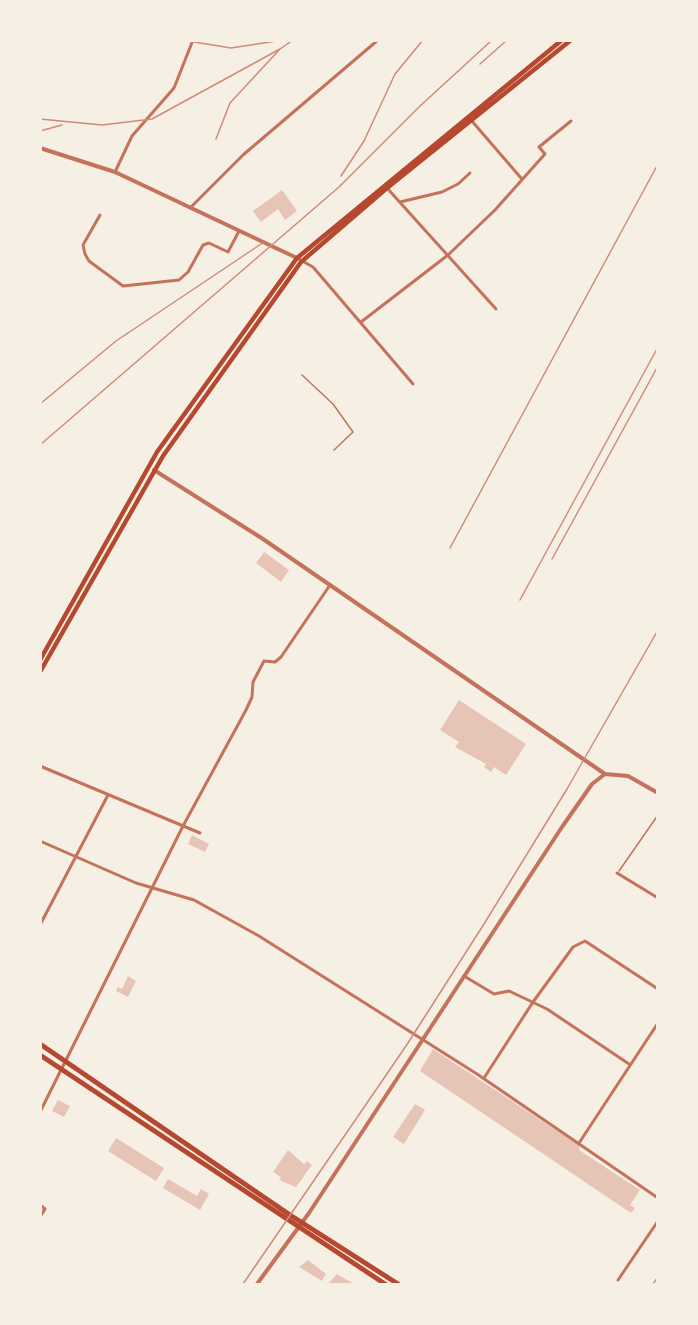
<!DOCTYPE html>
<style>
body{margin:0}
#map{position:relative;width:698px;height:1325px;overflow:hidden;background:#f6efe4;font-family:"PT Sans Narrow",sans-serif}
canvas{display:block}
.frame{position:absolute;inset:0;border:42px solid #f6efe4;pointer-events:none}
</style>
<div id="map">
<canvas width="698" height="1325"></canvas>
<div class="frame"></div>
</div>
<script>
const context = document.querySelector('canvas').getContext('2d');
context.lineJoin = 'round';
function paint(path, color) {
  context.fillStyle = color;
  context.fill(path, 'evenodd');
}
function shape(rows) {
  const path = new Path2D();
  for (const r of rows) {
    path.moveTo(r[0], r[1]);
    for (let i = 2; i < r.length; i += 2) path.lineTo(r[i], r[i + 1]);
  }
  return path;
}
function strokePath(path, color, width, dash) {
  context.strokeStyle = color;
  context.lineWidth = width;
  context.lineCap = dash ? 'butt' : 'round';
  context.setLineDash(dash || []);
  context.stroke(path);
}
const building = shape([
 [282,190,297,211,285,220,278,209,261,222,253,211],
 [264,552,289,570,281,582,256,563],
 [459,700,526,744,506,775,494,767,491,772,484,767,486,764,455,747,459,742,440,730],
 [192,835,209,844,205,852,188,844],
 [128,976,136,981,128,997,116,991,118,987,122,989],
 [433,1049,580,1146,579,1150,640,1190,630,1205,635,1208,631,1213,420,1071],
 [58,1100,70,1106,64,1117,52,1111],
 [415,1104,425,1110,404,1144,393,1137],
 [116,1138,164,1168,156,1181,108,1151],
 [288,1150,304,1164,307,1161,312,1165,296,1187,279,1180,281,1177,273,1172],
 [168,1179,197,1196,201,1189,209,1194,200,1210,163,1188],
 [308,1260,326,1274,322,1281,299,1267],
 [337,1274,354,1284,328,1284]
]);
const service = shape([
 [302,375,333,404,353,432,334,450],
 [619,871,658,815]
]);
const minor = shape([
 [471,120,521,178],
 [115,172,132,136,174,88,193,40],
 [387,188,496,309],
 [400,202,442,192,458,184,470,173],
 [191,207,243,155,378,40],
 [100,215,83,245,85,254,89,261,123,286,179,280,188,272,203,245,209,243,228,252,239,231],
 [297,258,313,267,413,384],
 [361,322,448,255,495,210,545,154,539,147,571,121],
 [40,766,200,833],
 [40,841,136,883,194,900,259,936,477,1074,658,1198],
 [617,873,658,898],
 [40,925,108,795],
 [464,976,494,994,509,991,547,1009,629,1064],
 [484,1078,533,1002,573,947,585,941,658,989],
 [40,1112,183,826,246,710,252,697,253,682,264,661,275,662,281,657,330,585],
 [579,1143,658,1023],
 [40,1205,45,1209,40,1217],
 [618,1280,658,1221]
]);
const tertiary = shape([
 [40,148,115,172,297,258],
 [154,470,263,539,605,774,628,776,658,793],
 [257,1284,309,1213,562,827,592,784,605,774]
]);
const primary = shape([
 [40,660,157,452,297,258,562,40],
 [40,672,163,456,301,262,387,188,571,40]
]);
const trunk = shape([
 [40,1044,290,1215,398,1284],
 [40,1055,385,1284]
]);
const rail = shape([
 [182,40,231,48,283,40],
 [480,64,507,40],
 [40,119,102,125,152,119,280,49],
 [40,131,62,125],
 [216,139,230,103,280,49,293,40],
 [341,176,364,141,395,74,423,40],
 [40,404,116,341,264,242],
 [40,445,339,187,419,107,492,40],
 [450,548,658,164],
 [552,559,658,366],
 [520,600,658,347],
 [243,1284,406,1046,484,924,567,789,658,630],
 [653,1284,658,1277]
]);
paint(building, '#e6c5b7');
strokePath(service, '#c5725c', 1.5);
strokePath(minor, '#c5725c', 3);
strokePath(tertiary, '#c5725c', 4);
strokePath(primary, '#b5482f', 4.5);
strokePath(trunk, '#b5482f', 5);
strokePath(rail, '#cf8b77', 1.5);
</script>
